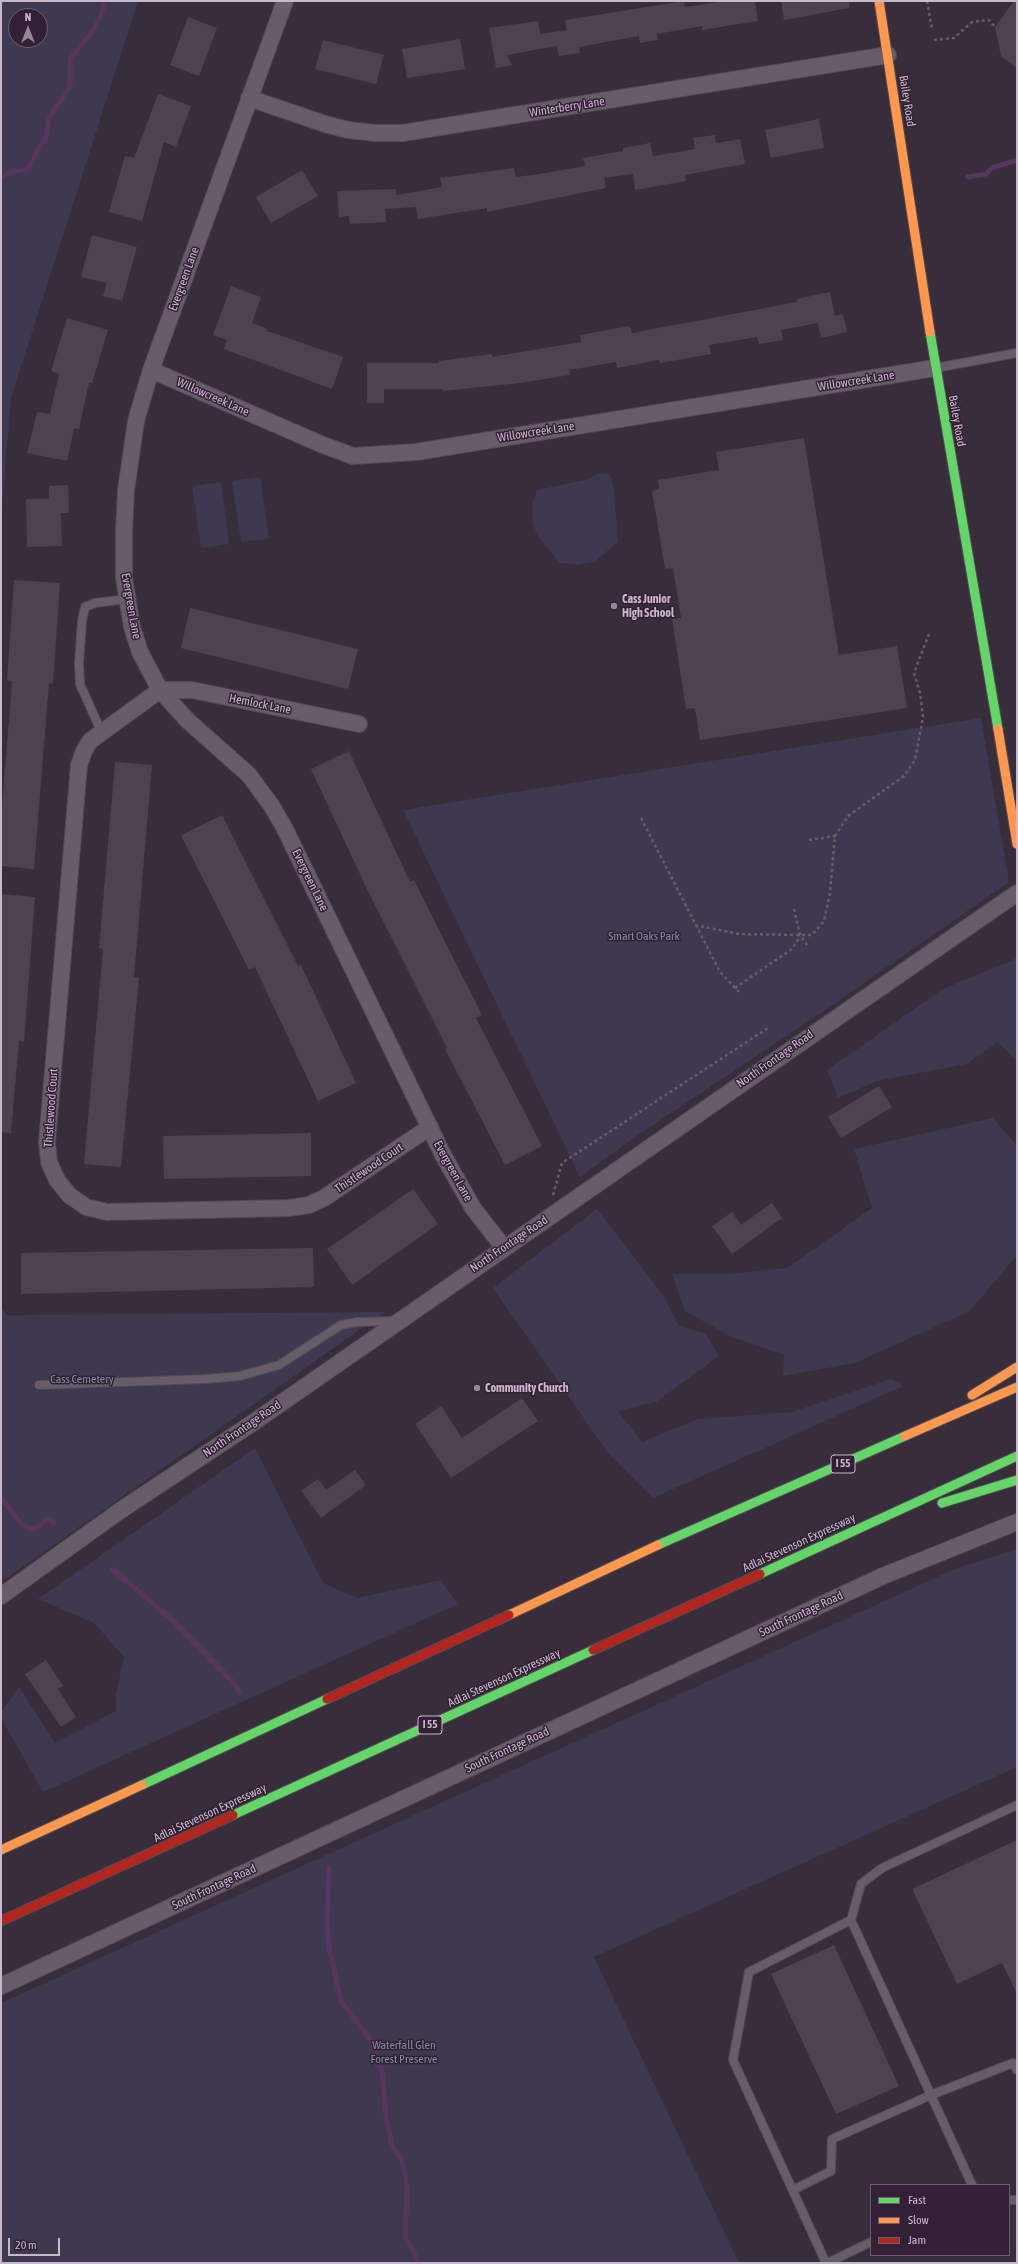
<!DOCTYPE html>
<style>
body{margin:0}
#map{position:relative;width:1018px;height:2264px;overflow:hidden;background:#382d3a;font-family:"Asap Condensed",sans-serif}
canvas{display:block}
.frame{position:absolute;inset:0;border:2px solid #c8b8ca;pointer-events:none}
.legend{position:absolute;left:870px;top:2184px;width:140px;height:72px;box-sizing:border-box;background:#322035;border:1px solid #6e5d71;margin:0;padding:5px 7px;list-style:none;font-size:12px;color:#c8b8ca}
.legend li{display:flex;align-items:center;gap:8px;height:20px}
.legend b{width:20px;border:1px solid #6e5d71}
.north{position:absolute;left:8px;top:8px;width:40px;height:40px;box-sizing:border-box;background:#322035;border:1px solid #6e5d71;border-radius:50%;rotate:0deg;font-size:11px;font-weight:700;line-height:16px;text-align:center;color:#c8b8ca}
.north::after{content:'';display:block;margin:auto;width:14px;height:18px;background:#968798;clip-path:polygon(50% 0,100% 100%,50% 72%,0 100%)}
.scale{position:absolute;left:8px;top:2238px;width:52px;height:18px;box-sizing:border-box;border:2px solid #c8b8ca;border-top:0;padding-left:5px;font-size:12px;line-height:14px;white-space:nowrap;color:#c8b8ca;-webkit-text-stroke:3px #322035;paint-order:stroke}
</style>
<div id="map">
<canvas width="1018" height="2264"></canvas>
<div class="frame"></div>
<ul class="legend">
<li><b style="height:5px;background:#63d668"></b>Fast</li>
<li><b style="height:5px;background:#ff974d"></b>Slow</li>
<li><b style="height:5px;background:#b3261e"></b>Jam</li>
</ul>
<div class="north">N</div>
<div class="scale">20 m</div>
</div>
<script>
const context = document.querySelector('canvas').getContext('2d');
context.lineJoin = 'round';
function paint(path, color) {
  context.fillStyle = color;
  context.fill(path, 'evenodd');
}
function shape(rows) {
  const path = new Path2D();
  for (const r of rows) {
    path.moveTo(r[0], r[1]);
    for (let i = 2; i < r.length; i += 2) path.lineTo(r[i], r[i + 1]);
  }
  return path;
}
function strokePath(path, color, width, dash) {
  context.strokeStyle = color;
  context.lineWidth = width;
  context.lineCap = dash ? 'butt' : 'round';
  context.setLineDash(dash || []);
  context.stroke(path);
}
function label(font, color, halo, rows, align = 'center') {
  context.font = font + ' "Asap Condensed",sans-serif';
  context.lineWidth = 3;
  context.setLineDash([]);
  context.textBaseline = 'middle';
  context.strokeStyle = halo;
  context.fillStyle = color;
  for (const [text, x, y, turn = 0] of rows) {
    context.save();
    context.translate(x, y);
    context.rotate((+turn || 0) * Math.PI / 180);
    context.textAlign = isNaN(turn) ? turn : align;
    if (halo) context.strokeText(text, 0, 0);
    context.fillText(text, 0, 0);
    context.restore();
  }
}
const green = shape([
 [1,1,138,1,11,398,1,521],
 [16,16,40,16,40,40,16,40],
 [608,473,612,480,614,492,618,542,594,562,577,565,560,563,539,538,533,525,532,505,537,490,585,480,598,474],
 [260,477,269,539,241,542,232,481],
 [221,482,229,544,201,548,192,486],
 [981,718,1009,882,831,1006,631,1140,580,1177,403,810],
 [1017,958,1017,1062,998,1042,967,1064,877,1081,838,1098,827,1070,943,989],
 [993,1118,1017,1146,1017,1255,970,1311,855,1363,783,1376,784,1355,730,1336,685,1311,672,1274,728,1274,787,1268,872,1208,854,1149],
 [597,1209,663,1295,679,1326,706,1334,719,1356,656,1402,618,1411,642,1442,698,1419,792,1412,891,1379,903,1386,653,1498,608,1453,493,1288],
 [1,1308,8,1315,385,1312,1,1582],
 [255,1448,323,1583,357,1598,441,1580,458,1604,43,1792,1,1718,1,1712,19,1687,55,1743,116,1711,116,1694,124,1657,94,1623,38,1599],
 [1017,1549,1017,1767,594,1957,739,2263,1,2263,1,2003,957,1568]
]);
const stream = shape([
 [968,177,986,174,992,168,1017,160],
 [1,178,10,172,28,169,34,159,39,147,46,138,49,118,70,86,70,59,94,29,102,13,104,1],
 [1,1498,22,1525,32,1529,40,1526,46,1519,52,1520,54,1523],
 [112,1569,169,1617,235,1684,240,1693],
 [329,1868,327,1925,329,1947,341,2001,373,2043,382,2073,386,2116,392,2146,402,2160,407,2187,405,2238,412,2248,418,2263]
]);
const building = shape([
 [684,1,685,7,724,1,755,1,758,21,702,30,702,26,657,34,658,40,640,43,639,36,579,47,580,53,559,56,557,46,507,55,512,65,496,68,489,28,538,21,540,34,567,30,565,20],
 [781,1,849,1,849,8,784,20],
 [1014,1,1017,1,1017,68,1001,56,995,27],
 [188,17,217,28,199,76,170,65],
 [460,39,465,69,407,78,402,49],
 [323,40,384,55,376,84,315,69],
 [158,94,191,106,176,147,164,142,142,221,109,212,125,156,134,158],
 [819,119,824,148,771,158,765,130],
 [715,135,716,143,740,139,745,164,685,175,686,181,635,190,633,174,604,178,606,188,487,212,487,208,418,219,416,207,385,209,386,222,350,224,349,216,339,217,337,191,396,189,396,195,442,187,440,178,514,168,516,177,539,174,585,166,583,158,623,151,623,148,650,143,653,156,695,149,693,138],
 [302,170,318,196,271,223,256,197],
 [92,235,137,247,122,301,103,296,107,283,81,277],
 [231,286,261,297,252,323,268,329,267,331,343,357,332,389,224,349,227,340,213,335],
 [830,292,835,316,843,314,847,332,821,338,818,323,781,330,783,340,759,344,757,337,709,345,711,354,660,363,659,360,617,368,616,362,569,370,570,375,520,383,443,391,443,389,384,389,384,403,367,403,367,363,439,363,439,361,492,354,492,357,581,342,580,335,630,326,632,333,797,302,797,299],
 [67,318,108,330,92,383,89,383,79,429,74,428,67,461,27,453,37,412,50,414,59,374,51,371],
 [804,438,839,655,897,646,907,708,700,740,695,708,686,709,672,619,681,618,673,568,665,569,652,491,659,489,658,480,719,470,716,452],
 [68,485,69,513,61,513,62,546,27,547,26,499,49,499,49,486],
 [14,580,60,583,53,684,49,683,34,869,1,866,1,820,12,681,7,680],
 [190,608,358,649,348,689,181,648],
 [349,751,410,882,414,880,482,1015,476,1018,542,1146,505,1165,445,1049,447,1048,366,887,311,769],
 [115,762,152,765,134,977,139,978,121,1167,84,1164,103,949,99,948],
 [222,815,298,966,301,965,356,1083,318,1101,255,967,249,970,181,835],
 [1,894,35,897,24,1042,19,1041,11,1133,1,1132],
 [879,1086,892,1107,841,1138,828,1117],
 [311,1133,311,1176,164,1179,163,1136],
 [413,1189,438,1224,352,1285,327,1249],
 [772,1203,782,1218,732,1254,712,1226,732,1212,741,1225],
 [313,1248,314,1287,21,1294,21,1253],
 [522,1398,538,1421,451,1478,415,1424,441,1406,462,1438],
 [355,1470,366,1485,321,1518,301,1491,318,1479,326,1490],
 [46,1660,63,1686,58,1689,76,1717,61,1727,25,1674],
 [1017,1840,1017,1994,1002,1963,957,1984,912,1889],
 [834,1945,899,2086,836,2114,771,1974]
]);
const path = shape([
 [927,1,932,29],
 [934,40,954,38,972,22,989,20,995,27],
 [641,818,720,972,739,992],
 [809,840,835,836],
 [794,909,800,935,807,945],
 [695,925,739,934,800,935,812,935,824,921,830,893,835,836,848,816,904,776,915,760,923,717,920,693,914,673,929,634],
 [735,988,792,949,800,936],
 [553,1195,562,1163,768,1028]
]);
const lane = shape([
 [935,368,1017,353],
 [101,731,80,684,79,664,82,621,85,607,95,603,127,599],
 [39,1385,206,1379,240,1376,279,1365,341,1325,357,1322,396,1321],
 [851,1920,972,2185],
 [793,2190,831,2171,832,2139,931,2095,1013,2063,1017,2070],
 [1009,2200,1017,2200],
 [826,2263,733,2060,749,1972,851,1920,861,1884,882,1868,1017,1805],
 [827,2263,871,2242]
]);
const street = shape([
 [285,1,151,370,136,421,126,490,124,531,124,578,132,627,140,652,160,690,187,720,249,775,271,805,284,827,443,1155,473,1208,504,1248],
 [249,98,325,124,348,130,375,133,403,133,888,55],
 [151,370,323,445,353,456,416,452,935,368],
 [359,724,192,690,160,690,90,741,84,751,79,765,47,1142,49,1162,57,1180,69,1195,86,1207,107,1212,289,1208,309,1205,324,1198,430,1127],
 [1,1596,121,1510,251,1424,1017,893],
 [1,1986,883,1576,1017,1522]
]);
const fast = shape([
 [930,332,998,729],
 [942,1503,1017,1480],
 [658,1545,905,1436],
 [760,1574,1017,1456],
 [142,1785,327,1699],
 [233,1815,593,1650]
]);
const slow = shape([
 [879,1,930,332],
 [998,729,1017,844],
 [972,1395,1017,1367],
 [905,1436,1017,1387],
 [509,1615,658,1545],
 [1,1850,142,1785]
]);
const jam = shape([
 [593,1650,760,1574],
 [327,1699,509,1615],
 [1,1921,233,1815]
]);
const markers = [
 [614,606,4,"#968798"],
 [477,1388,4,"#968798"]
];
const shields = [
 [843,1464,24],
 [430,1725,24]
];
const shieldNames = [
 ["I 55",843,1464],
 ["I 55",430,1725]
];
const streetNames = [
 ["Bailey Road",907,101,81],
 ["Winterberry Lane",567,107,-9],
 ["Evergreen Lane",184,279,-70],
 ["Willowcreek Lane",856,381,-9],
 ["Willowcreek Lane",213,397,24],
 ["Bailey Road",957,421,80],
 ["Willowcreek Lane",536,432,-9],
 ["Evergreen Lane",131,606,80],
 ["Hemlock Lane",260,704,11],
 ["Evergreen Lane",310,880,64],
 ["North Frontage Road",775,1059,-35],
 ["Thistlewood Court",51,1108,-86],
 ["Thistlewood Court",369,1168,-34],
 ["Evergreen Lane",453,1171,61],
 ["North Frontage Road",509,1244,-34],
 ["North Frontage Road",242,1429,-34],
 ["Adlai Stevenson Expressway",799,1543,-25],
 ["South Frontage Road",801,1614,-25],
 ["Adlai Stevenson Expressway",504,1678,-25],
 ["South Frontage Road",507,1750,-25],
 ["Adlai Stevenson Expressway",210,1813,-25],
 ["South Frontage Road",214,1887,-25]
];
const poiNames = [
 ["Cass Junior",622,599],
 ["High School",622,613],
 ["Community Church",485,1388]
];
const parkNames = [
 ["Smart Oaks Park",644,936],
 ["Cass Cemetery",82,1379],
 ["Waterfall Glen",404,2045],
 ["Forest Preserve",404,2059]
];
paint(green, '#3e3950');
strokePath(stream, '#58355c', 5);
paint(building, '#4d434e');
strokePath(lane, '#524953', 10);
strokePath(street, '#524953', 18);
strokePath(fast, '#554b57', 11);
strokePath(slow, '#554b57', 11);
strokePath(jam, '#554b57', 11);
strokePath(path, '#665e68', 2.5, [3, 3]);
strokePath(lane, '#665d68', 8);
strokePath(street, '#665d68', 16);
strokePath(fast, '#63d668', 9);
strokePath(slow, '#ff974d', 9);
strokePath(jam, '#b3261e', 9);
for (const [x, y, r, color] of markers) {
  const dot = new Path2D();
  dot.arc(x, y, r, 0, 2 * Math.PI);
  context.fillStyle = color;
  context.fill(dot);
  strokePath(dot, '#322035', 1.5);
}
for (const [x, y, w] of shields) {
  const box = new Path2D();
  box.roundRect(x - w / 2, y - 9, w, 18, 3);
  context.fillStyle = '#322035';
  context.fill(box);
  strokePath(box, '#c8b8ca', 1);
}
label('bold 11px', '#c8b8ca', null, shieldNames);
label('12px', '#c8b8ca', '#322035', streetNames);
label('bold 12px', '#c8b8ca', '#322035', poiNames, 'left');
label('12px', '#7e8fa4', '#322035', parkNames);
</script>
